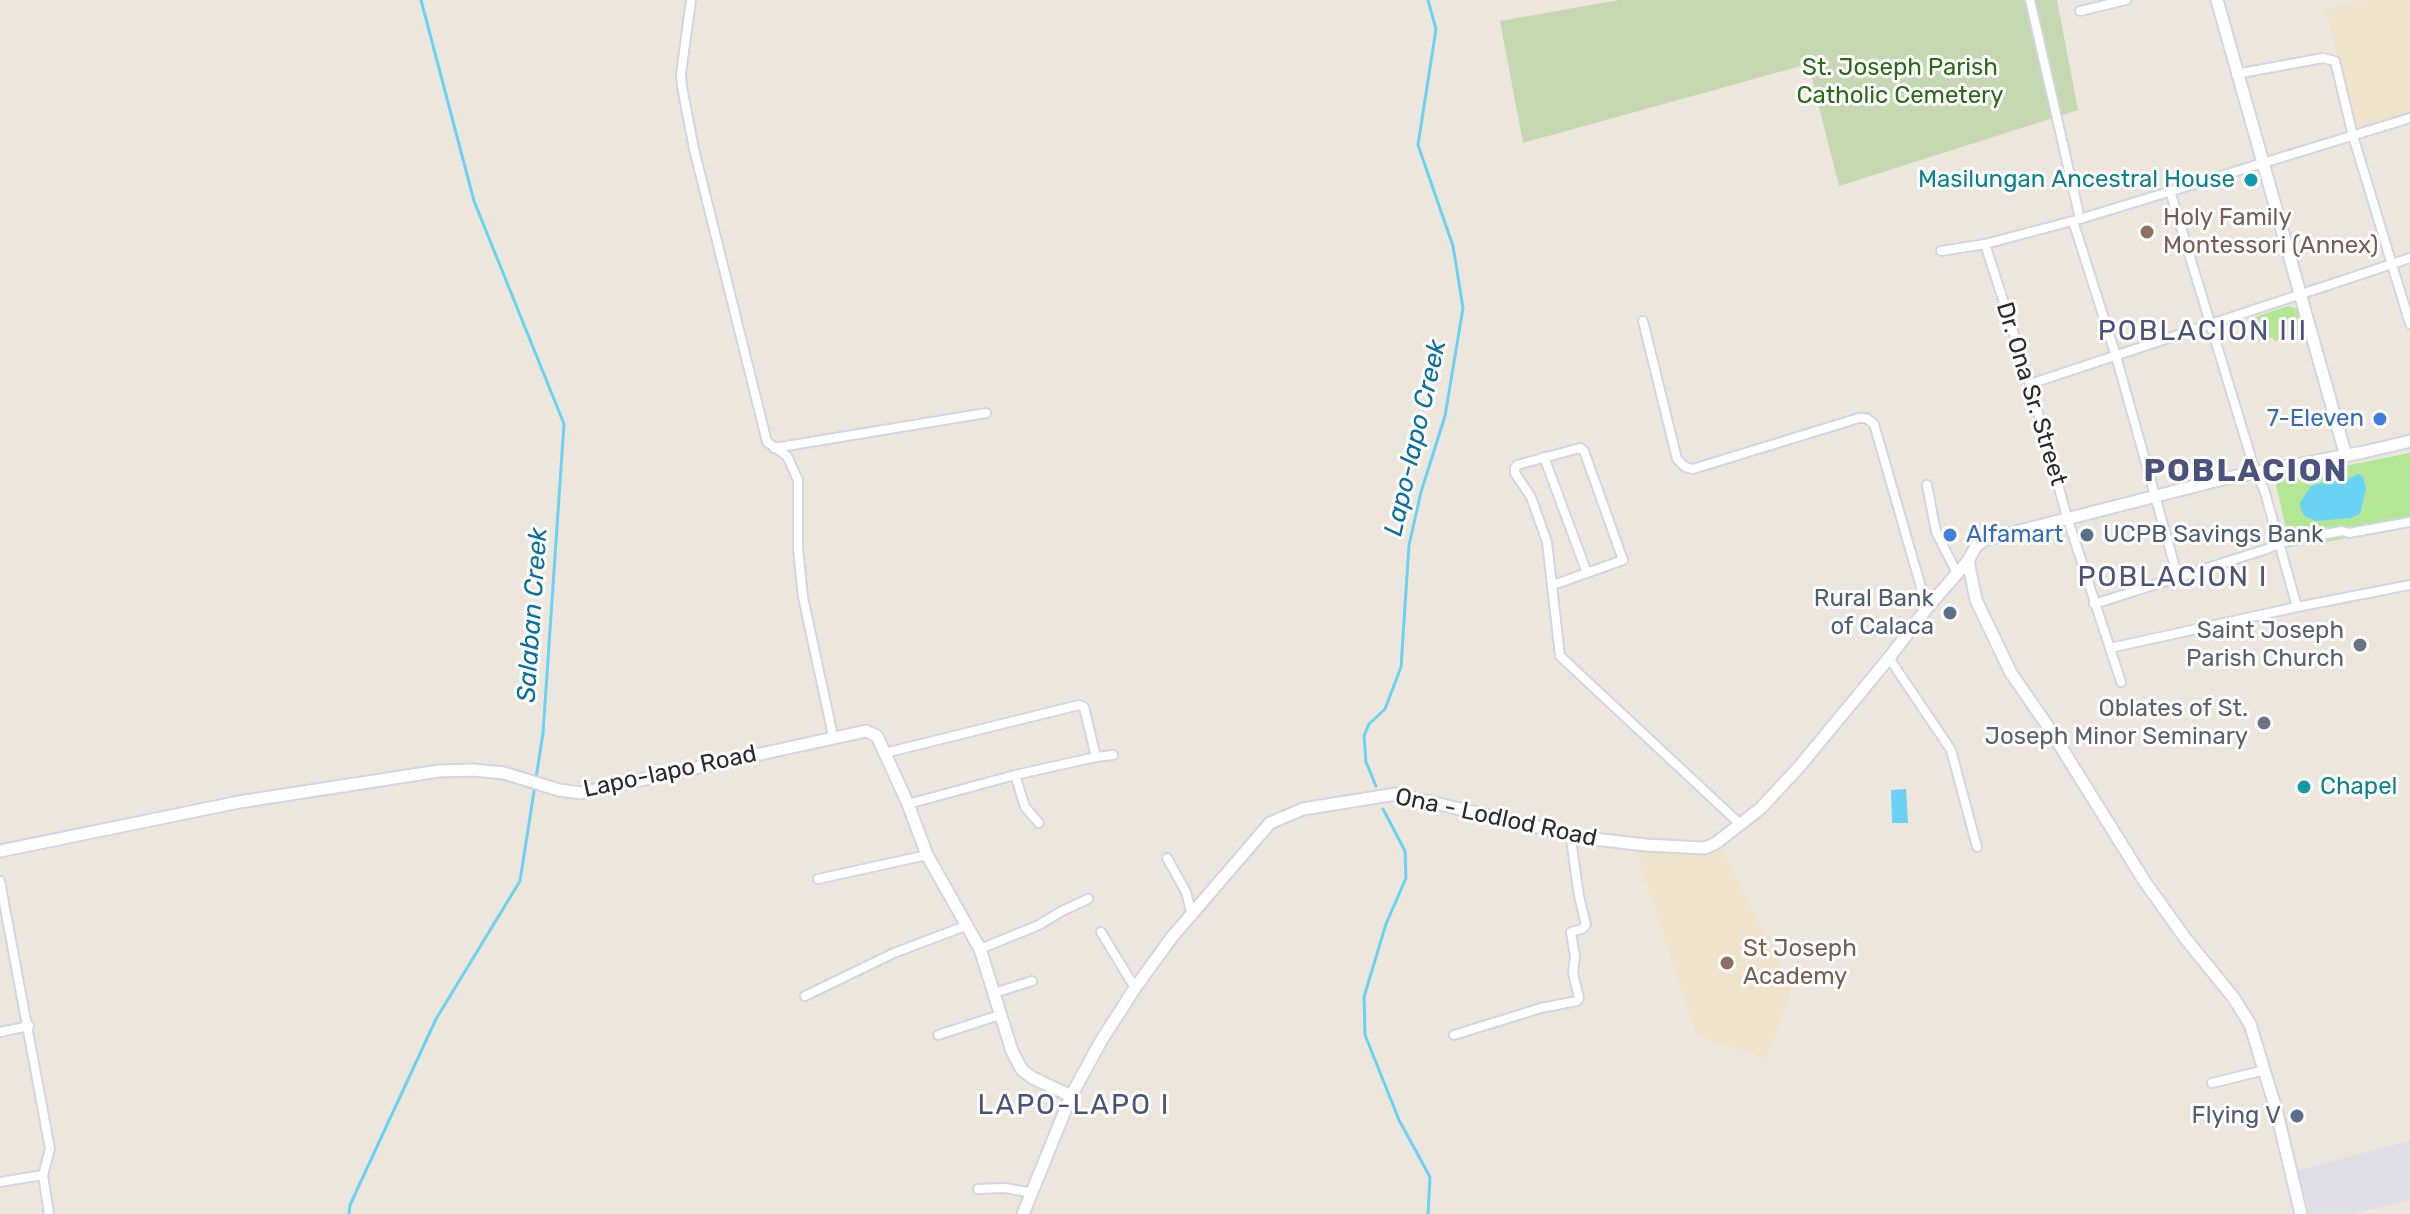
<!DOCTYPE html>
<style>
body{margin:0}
canvas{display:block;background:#ede6dc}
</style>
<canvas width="2410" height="1214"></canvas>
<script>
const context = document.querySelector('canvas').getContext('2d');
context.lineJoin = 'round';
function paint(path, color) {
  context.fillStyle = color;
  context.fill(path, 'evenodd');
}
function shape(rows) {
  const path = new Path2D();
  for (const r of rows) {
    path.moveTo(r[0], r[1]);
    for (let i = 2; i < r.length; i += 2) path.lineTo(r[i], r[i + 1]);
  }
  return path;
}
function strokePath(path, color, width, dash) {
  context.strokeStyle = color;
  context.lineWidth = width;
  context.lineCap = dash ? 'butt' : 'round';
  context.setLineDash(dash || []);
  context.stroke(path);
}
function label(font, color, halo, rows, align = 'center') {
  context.font = font + ' Rubik,sans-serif';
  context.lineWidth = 6;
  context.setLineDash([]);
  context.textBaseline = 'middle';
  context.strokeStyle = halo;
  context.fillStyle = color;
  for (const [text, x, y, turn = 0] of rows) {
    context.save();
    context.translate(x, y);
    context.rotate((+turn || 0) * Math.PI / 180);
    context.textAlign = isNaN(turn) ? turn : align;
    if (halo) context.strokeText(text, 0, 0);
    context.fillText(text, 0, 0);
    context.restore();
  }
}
const industrial = shape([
 [2410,1141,2410,1200,2351,1214,2310,1214,2298,1170]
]);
const education = shape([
 [2365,0,2410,0,2410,112,2357,128,2325,9],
 [1723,850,1792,987,1767,1059,1697,1036,1636,852]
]);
const green = shape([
 [2288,306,2298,309,2305,333,2274,341,2273,337,2259,341,2252,318],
 [2410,453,2410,525,2312,545,2311,541,2290,545,2276,485,2278,479]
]);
const cemetery = shape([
 [1619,0,2057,0,2078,110,1839,186,1808,64,1523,143,1500,21]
]);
const water = shape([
 [2358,474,2363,477,2366,488,2360,514,2351,518,2317,521,2306,517,2301,511,2300,503,2311,486,2325,482,2343,481],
 [1906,789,1908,823,1892,823,1891,790]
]);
const stream = shape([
 [421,0,474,201,564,424,543,733,536,778],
 [1376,786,1366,762,1364,736,1369,724,1385,709,1401,667,1409,545,1421,492,1445,416,1463,308,1453,246,1418,145,1436,29,1428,0],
 [1383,809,1405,851,1406,878,1386,924,1364,997,1365,1035,1399,1120,1430,1177,1428,1214],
 [349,1214,350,1205,436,1019,520,881,535,785]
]);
const street = shape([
 [691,0,681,74,682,87,694,149,767,442,787,456,798,480,798,549,803,597,833,736],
 [2030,0,2080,219],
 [2080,11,2126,0],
 [2236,74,2323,58,2335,61,2353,136,2410,324],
 [2170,191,2256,474,2264,489,2297,607],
 [2073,221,2116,356,2178,578],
 [1985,244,2030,384,2067,517,2121,682],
 [1941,251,1985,244,2080,219,2410,118],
 [1643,321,1677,459,1685,467,1693,469,1859,418,1866,418,1874,424,1927,608],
 [2030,384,2410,258],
 [774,448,986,413],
 [1544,457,1587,573],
 [1927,485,1936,532,1957,573],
 [1553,585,1623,560,1584,451,1580,448,1517,465,1515,468,1515,473,1531,497,1547,542,1560,656,1740,824],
 [2094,604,2267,549,2279,543,2342,531,2349,533,2410,522],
 [2110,648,2297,607,2410,585],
 [1889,658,1951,750,1977,847],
 [885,753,1079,705,1084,707,1096,757,1015,775,908,804],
 [1096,757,1113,755],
 [1015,775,1025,807,1039,823],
 [1167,858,1186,892,1192,915],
 [818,879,927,855],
 [0,881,50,1149,43,1175,49,1214],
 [1101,932,1135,988],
 [980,949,1039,925,1062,911,1088,899],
 [994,993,1032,981],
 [805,996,894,953,968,925],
 [0,1032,29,1026],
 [938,1035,1000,1015],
 [1454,1035,1541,1008,1577,1001,1579,998,1573,973,1575,957,1571,932,1582,929,1586,925,1579,896,1570,833],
 [2212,1083,2265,1070],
 [0,1182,43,1175],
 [978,1189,1005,1188,1033,1193]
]);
const secondary = shape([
 [2217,0,2346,456],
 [1968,561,1976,600,2011,673,2051,731,2145,882,2185,938,2233,997,2250,1024,2276,1109,2301,1214],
 [0,851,239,802,439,771,473,770,504,773,559,790,581,793,866,731,877,736,908,804,927,855,980,949,1012,1051,1022,1070,1033,1078,1071,1096],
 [1023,1214,1071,1096,1101,1041,1135,988,1172,937,1270,823,1303,809,1396,794,1585,838,1646,845,1705,848,1716,843,1761,808,1799,767,1889,658,1927,608,1968,561,1976,546,1984,540,2227,478,2364,452,2410,441]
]);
const markers = [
 [2251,180,8,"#0f9aa8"],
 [2147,232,8,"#8d6e63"],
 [2380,419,8,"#3f7fe0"],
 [1950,535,8,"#3f7fe0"],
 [2087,535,8,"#5c6f8a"],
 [1950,613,8,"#5c6f8a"],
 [2360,645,8,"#6b7280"],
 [2264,723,8,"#6b7280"],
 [2304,787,8,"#0f9aa8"],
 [1727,963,8,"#8d6e63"],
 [2297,1116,8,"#5c6f8a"]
];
const parkNames = [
 ["St. Joseph Parish",1900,68],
 ["Catholic Cemetery",1900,96]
];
const cultureNames = [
 ["Masilungan Ancestral House",2235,180],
 ["Chapel",2320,787,"left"]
];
const educationNames = [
 ["Holy Family",2163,218],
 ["Montessori (Annex)",2163,246],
 ["St Joseph",1743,949],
 ["Academy",1743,977]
];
const streetNames = [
 ["Dr. Ona Sr. Street",2031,394,73],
 ["Lapo-lapo Road",670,772,-12],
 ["Ona - Lodlod Road",1496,818,12]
];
const shopNames = [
 ["7-Eleven",2364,419],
 ["Alfamart",1966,535,"left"]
];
const serviceNames = [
 ["UCPB Savings Bank",2103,535,"left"],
 ["Rural Bank",1934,599],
 ["of Calaca",1934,627],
 ["Flying V",2281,1116]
];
const worshipNames = [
 ["Saint Joseph",2344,631],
 ["Parish Church",2344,659],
 ["Oblates of St.",2248,709],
 ["Joseph Minor Seminary",2248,737]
];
const waterNames = [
 ["Lapo-lapo Creek",1416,438,-77],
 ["Salaban Creek",533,615,-86]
];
const quarterNames = [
 ["POBLACION III",2203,332],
 ["POBLACION I",2173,578],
 ["LAPO-LAPO I",1074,1106]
];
const districtNames = [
 ["POBLACION",2246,472]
];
paint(industrial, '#dfdde5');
paint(education, '#f0e3cb');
paint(green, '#b3e796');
paint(cemetery, '#c6d8b2');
paint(water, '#6ad3f5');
strokePath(stream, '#6ad3f5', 3);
strokePath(street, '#d1d5e4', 12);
strokePath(secondary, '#d1d5e4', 15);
strokePath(street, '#fff', 8);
strokePath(secondary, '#fff', 11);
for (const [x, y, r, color] of markers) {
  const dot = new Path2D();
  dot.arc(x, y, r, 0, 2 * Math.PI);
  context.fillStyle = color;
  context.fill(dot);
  strokePath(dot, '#fff', 3);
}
label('24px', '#2a6c16', '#fff', parkNames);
label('24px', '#0d838f', '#fff', cultureNames, 'right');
label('24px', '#785e54', '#fff', educationNames, 'left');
label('24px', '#2b2b2b', '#fff', streetNames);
label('24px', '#366cbe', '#fff', shopNames, 'right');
label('24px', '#4e5e75', '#fff', serviceNames, 'right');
label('24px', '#5b616d', '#fff', worshipNames, 'right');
label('italic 26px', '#0771a3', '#fff', waterNames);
context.letterSpacing = '2px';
label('28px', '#49537e', '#fff', quarterNames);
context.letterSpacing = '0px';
context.letterSpacing = '2px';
label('bold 32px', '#49537e', '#fff', districtNames);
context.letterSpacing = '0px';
</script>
